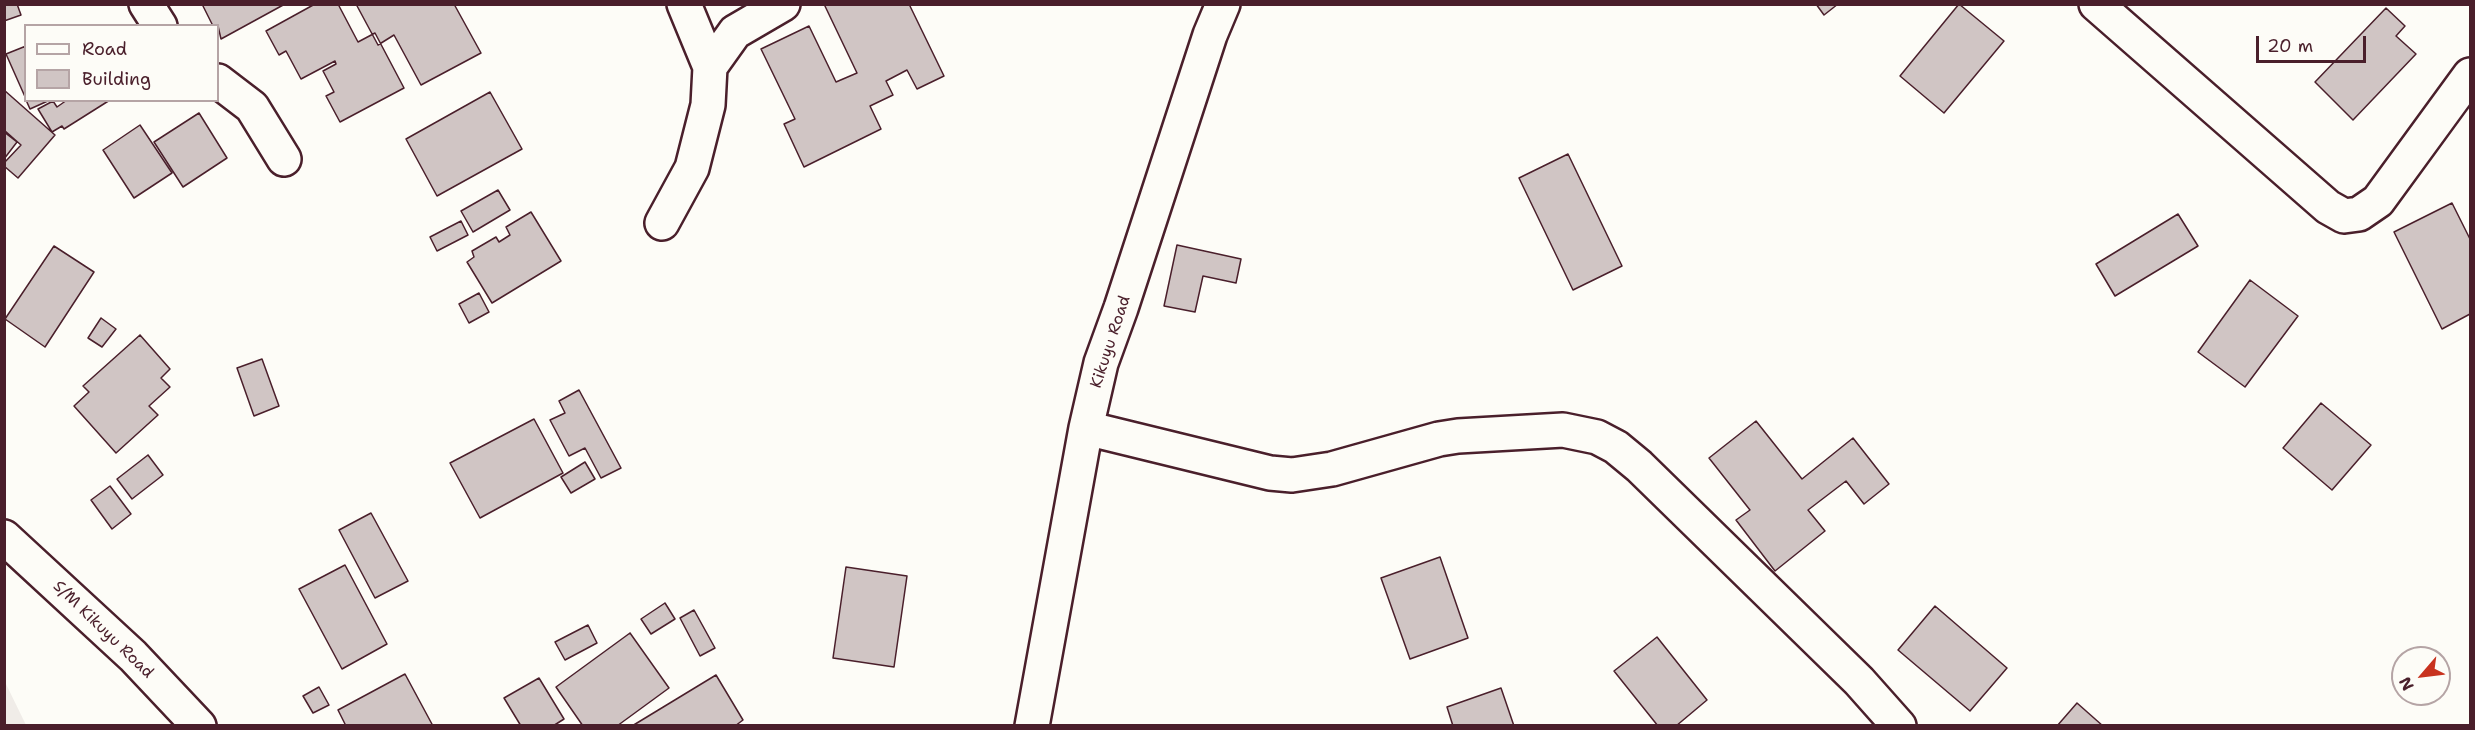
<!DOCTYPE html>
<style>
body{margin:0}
#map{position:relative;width:2475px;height:730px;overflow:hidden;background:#fdfcf7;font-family:"Shantell Sans",sans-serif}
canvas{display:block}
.frame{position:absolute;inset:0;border:6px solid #4a1f2b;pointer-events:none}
.legend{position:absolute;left:24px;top:24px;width:195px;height:78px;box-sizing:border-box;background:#fdfcf7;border:2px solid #b5a4a5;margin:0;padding:8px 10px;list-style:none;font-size:18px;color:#4a1f2b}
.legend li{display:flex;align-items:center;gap:12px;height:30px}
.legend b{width:30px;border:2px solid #b5a4a5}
.north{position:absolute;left:2391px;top:646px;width:60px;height:60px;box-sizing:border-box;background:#fdfcf7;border:2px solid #b5a4a5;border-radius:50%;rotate:242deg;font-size:16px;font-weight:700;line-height:24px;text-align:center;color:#4a1f2b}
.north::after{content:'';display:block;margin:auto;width:21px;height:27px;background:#c8321e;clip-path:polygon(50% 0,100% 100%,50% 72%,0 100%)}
.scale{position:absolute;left:2256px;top:36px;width:110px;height:27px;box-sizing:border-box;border:3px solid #4a1f2b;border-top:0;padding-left:8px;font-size:18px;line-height:21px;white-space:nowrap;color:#4a1f2b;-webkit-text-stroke:4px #fdfcf7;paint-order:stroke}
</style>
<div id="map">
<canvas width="2475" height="730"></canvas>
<div class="frame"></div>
<ul class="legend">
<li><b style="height:8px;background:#fdfcf7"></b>Road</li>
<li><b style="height:16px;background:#d0c5c4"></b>Building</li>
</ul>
<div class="north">N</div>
<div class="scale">20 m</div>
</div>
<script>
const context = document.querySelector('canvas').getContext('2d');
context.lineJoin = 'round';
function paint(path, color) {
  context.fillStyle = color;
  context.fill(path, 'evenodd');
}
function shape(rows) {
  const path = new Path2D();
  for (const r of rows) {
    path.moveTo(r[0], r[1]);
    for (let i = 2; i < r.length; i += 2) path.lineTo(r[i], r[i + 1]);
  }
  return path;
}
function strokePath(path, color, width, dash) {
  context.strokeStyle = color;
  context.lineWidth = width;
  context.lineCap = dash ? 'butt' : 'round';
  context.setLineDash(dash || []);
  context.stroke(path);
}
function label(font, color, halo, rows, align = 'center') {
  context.font = font + ' "Shantell Sans",sans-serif';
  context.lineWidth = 6;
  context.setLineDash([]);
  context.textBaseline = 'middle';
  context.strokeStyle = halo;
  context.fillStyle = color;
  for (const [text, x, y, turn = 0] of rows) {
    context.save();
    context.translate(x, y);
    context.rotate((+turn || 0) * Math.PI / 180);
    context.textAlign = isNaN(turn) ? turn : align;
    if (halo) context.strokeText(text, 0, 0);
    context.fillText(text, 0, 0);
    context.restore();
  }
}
const built = shape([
 [5,682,26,725,5,725]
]);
const building = shape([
 [4,4,17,4,21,15,4,21,4,4],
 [202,4,285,4,221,39,218,26,213,26,202,4],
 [315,4,338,4,358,42,375,33,404,88,340,122,326,96,334,92,323,71,336,64,335,61,301,79,286,51,279,55,266,31,315,4],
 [356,4,454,4,481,53,421,85,394,35,378,45,356,4],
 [824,4,909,4,944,76,917,89,907,70,886,81,893,95,870,106,881,129,804,167,784,124,795,119,761,49,809,26,836,82,857,73,824,4],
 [1816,4,1838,4,1824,15,1816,4],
 [1959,4,2004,41,1944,113,1900,76,1959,4],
 [2386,8,2405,26,2396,36,2416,54,2353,120,2315,82,2386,8],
 [26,46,26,99,6,54,26,46],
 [4,90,55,135,18,178,4,166,4,163,21,145,4,130,4,90],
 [490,92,522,149,437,196,406,139,490,92],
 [26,100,50,100,30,109,26,100],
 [67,100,110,100,64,129,62,126,52,132,38,109,53,101,57,107,67,100],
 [199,113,227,158,183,187,154,142,199,113],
 [140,125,172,173,134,198,103,150,140,125],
 [4,132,17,142,4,159,4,132],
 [1568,154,1622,266,1573,290,1519,178,1568,154],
 [498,190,510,210,473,232,461,211,498,190],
 [2452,203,2470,239,2470,314,2442,329,2394,232,2452,203],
 [531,212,561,261,492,303,467,262,474,257,472,251,496,237,499,242,510,235,506,227,531,212],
 [2178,214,2198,246,2115,296,2096,264,2178,214],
 [461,221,468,235,437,251,430,237,461,221],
 [1177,245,1241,259,1236,283,1203,276,1195,312,1164,306,1177,245],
 [54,246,94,272,45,347,5,319,54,246],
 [2250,280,2298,316,2245,387,2198,352,2250,280],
 [479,293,489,312,469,323,459,304,479,293],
 [101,318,116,329,102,347,88,338,101,318],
 [140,335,170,369,161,378,170,387,149,406,158,415,116,453,74,406,89,392,83,386,140,335],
 [262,359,279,406,254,416,237,368,262,359],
 [579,390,621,468,601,478,585,448,569,456,550,420,565,413,559,401,579,390],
 [2321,403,2371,445,2332,490,2283,448,2321,403],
 [534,419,563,473,480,518,450,463,534,419],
 [1756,421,1802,479,1853,438,1889,484,1864,504,1846,481,1808,510,1825,531,1775,571,1736,520,1750,510,1709,458,1756,421],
 [148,455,163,475,132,499,117,479,148,455],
 [585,462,595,479,571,493,561,477,585,462],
 [110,486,131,514,112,529,91,500,110,486],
 [371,513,408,581,375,598,339,530,371,513],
 [1440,557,1468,638,1410,659,1381,578,1440,557],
 [345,565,387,644,342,669,299,589,345,565],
 [846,567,907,576,894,667,833,658,846,567],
 [665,603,675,619,651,634,641,619,665,603],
 [1935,606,2007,668,1970,711,1898,650,1935,606],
 [694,610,715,648,700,656,680,618,694,610],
 [588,625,597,643,565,660,555,642,588,625],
 [630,633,669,688,617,726,583,726,556,687,630,633],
 [1657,637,1707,700,1676,726,1658,726,1614,671,1657,637],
 [405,674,433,726,346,726,338,710,405,674],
 [716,675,743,720,735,726,632,726,716,675],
 [539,678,564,719,553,726,521,726,504,698,539,678],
 [319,687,329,705,313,713,303,696,319,687],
 [1501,688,1514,726,1453,726,1447,707,1501,688],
 [2077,703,2103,726,2057,726,2077,703]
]);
const minor = shape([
 [146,4,160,26],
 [684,4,710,67],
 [2096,4,2328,207,2344,216,2359,214,2378,201,2470,75],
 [218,81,252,107,284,159],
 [662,223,692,168,708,105,710,67,735,32,783,4],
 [1086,428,1270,473,1292,475,1332,469,1439,439,1458,436,1563,430,1597,437,1616,447,1639,466,1859,681,1899,726],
 [4,537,133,656,199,726],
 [1032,726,1086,428,1101,363,1121,308,1210,35,1223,4]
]);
const streetNames = [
 ["Kikuyu Road",1111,342,-72],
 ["S/M Kikuyu Road",103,630,44]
];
paint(built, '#f0ece8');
paint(building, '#d0c5c4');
strokePath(building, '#4a1f2b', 1.5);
strokePath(minor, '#4a1f2b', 38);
strokePath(minor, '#fdfcf7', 33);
label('16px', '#4a1f2b', '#fdfcf7', streetNames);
</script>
